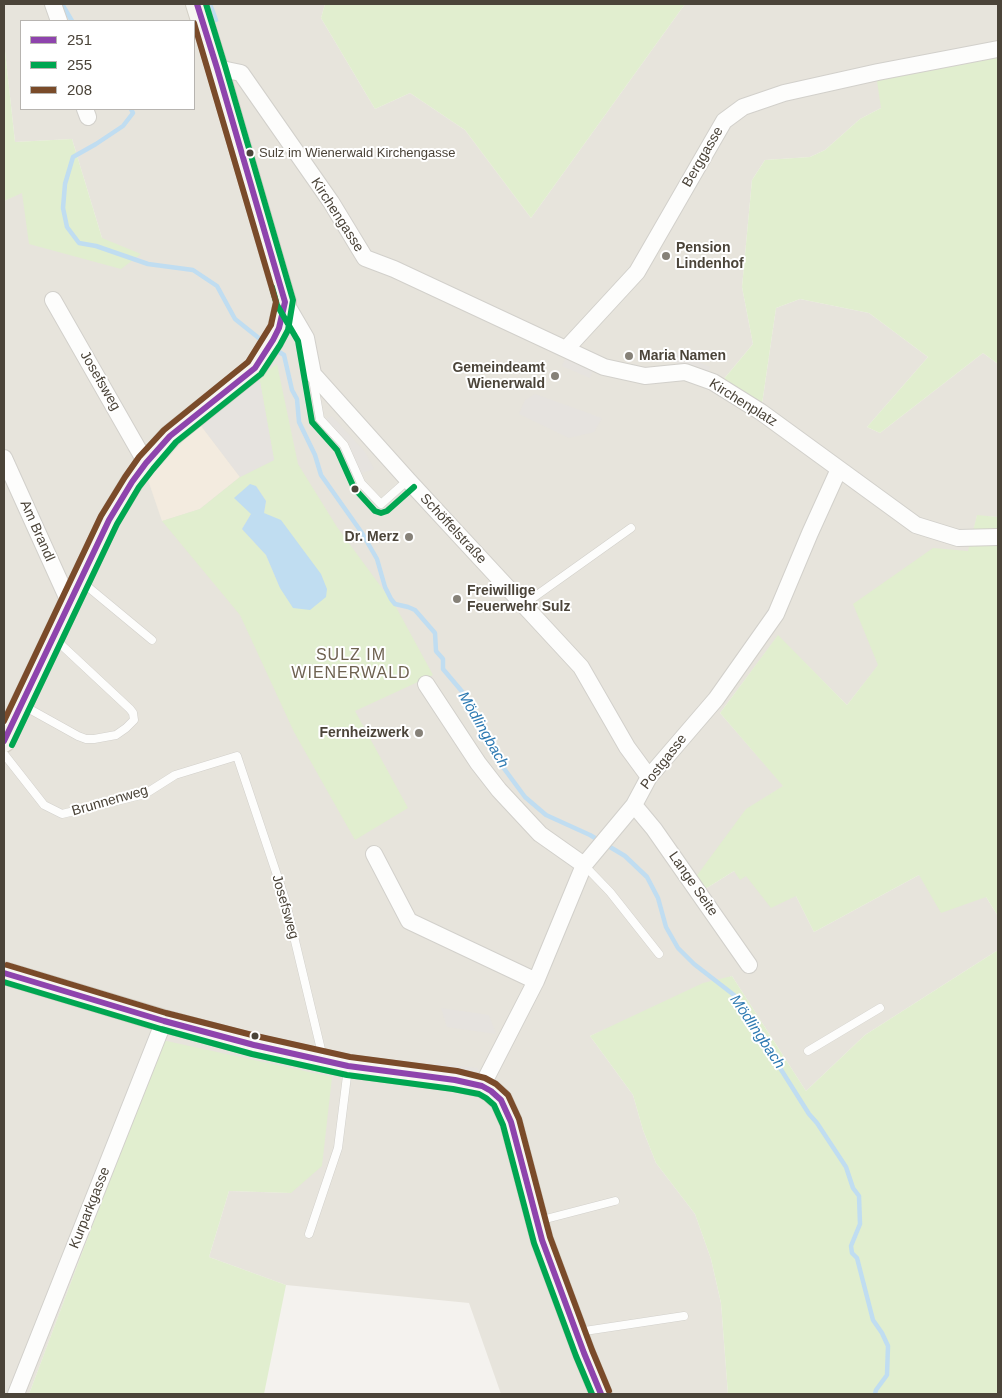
<!DOCTYPE html>
<meta charset="utf-8">
<style>
body{margin:0}
#map{position:relative;width:1002px;height:1398px;overflow:hidden;background:#f4f2ee;font-family:Arial,sans-serif}
canvas{display:block}
.frame{position:absolute;inset:0;border:5px solid #4b4439;pointer-events:none}
.legend{position:absolute;left:20px;top:20px;width:175px;height:90px;box-sizing:border-box;background:#fff;border:1px solid #b7b4b0;margin:0;padding:6px 9px;list-style:none;font-size:15px;color:#4b4439}
.legend li{display:flex;align-items:center;gap:10px;height:25px}
.legend b{width:25px;border:1px solid #b7b4b0}
</style>
<div id="map">
<canvas width="1002" height="1398"></canvas>
<div class="frame"></div>
<ul class="legend">
<li><b style="height:6px;background:#8e44ad"></b>251</li>
<li><b style="height:6px;background:#00a651"></b>255</li>
<li><b style="height:6px;background:#7a4b2a"></b>208</li>
</ul>
</div>
<script>
const context = document.querySelector('canvas').getContext('2d');
context.lineJoin = 'round';
function paint(path, color) {
  context.fillStyle = color;
  context.fill(path, 'evenodd');
}
function shape(rows) {
  const path = new Path2D();
  for (const r of rows) {
    path.moveTo(r[0], r[1]);
    for (let i = 2; i < r.length; i += 2) path.lineTo(r[i], r[i + 1]);
  }
  return path;
}
function strokePath(path, color, width, dash) {
  context.strokeStyle = color;
  context.lineWidth = width;
  context.lineCap = dash ? 'butt' : 'round';
  context.setLineDash(dash || []);
  context.stroke(path);
}
function label(font, color, halo, rows, align = 'center') {
  context.font = font + ' Arial,sans-serif';
  context.lineWidth = 4;
  context.setLineDash([]);
  context.textBaseline = 'middle';
  context.strokeStyle = halo;
  context.fillStyle = color;
  for (const [text, x, y, turn = 0] of rows) {
    context.save();
    context.translate(x, y);
    context.rotate((+turn || 0) * Math.PI / 180);
    context.textAlign = isNaN(turn) ? turn : align;
    if (halo) context.strokeText(text, 0, 0);
    context.fillText(text, 0, 0);
    context.restore();
  }
}
const residential = shape([
 [4,4,325,4,321,18,375,109,410,93,465,130,531,218,685,4,998,4,998,55,881,108,860,119,825,150,810,157,765,160,752,180,742,287,753,344,723,380,762,404,776,308,800,299,869,313,928,357,867,427,880,433,983,353,998,364,998,517,977,516,969,551,847,705,778,636,720,713,784,786,746,810,702,891,734,871,796,896,814,932,919,875,986,897,998,916,998,950,865,1035,806,1091,732,976,590,1036,633,1095,643,1130,656,1163,695,1214,711,1259,721,1303,728,1394,501,1394,469,1303,286,1285,209,1257,229,1191,291,1193,162,1041,29,1394,4,1394,4,201,22,192,102,238,72,139,15,142,4,42],
 [21,21,194,21,194,109,21,109]
]);
const commercial = shape([
 [199,423,240,477,200,509,162,521,148,480]
]);
const green = shape([
 [325,4,685,4,531,218,465,130,410,93,375,109,321,18],
 [4,42,15,142,72,139,102,238,141,254,121,269,29,244,22,193,4,201],
 [998,55,998,364,983,353,880,433,867,427,928,357,869,313,800,299,776,308,762,404,723,380,753,344,742,287,752,180,765,160,810,157,825,150,860,119,881,108,877,81],
 [277,364,298,464,337,527,396,607,433,675,355,711,408,808,355,840,294,732,240,615,162,521,200,509,240,477,274,460,259,376],
 [256,486,266,501,264,513,280,588,266,555,242,529,251,514],
 [977,515,998,517,998,916,986,897,941,913,919,875,814,932,796,896,771,908,746,876,740,880,734,871,702,891,695,878,746,809,783,786,720,713,778,635,847,705,878,665,853,604,933,548,968,551],
 [998,950,998,1394,728,1394,721,1303,711,1259,695,1214,656,1163,643,1130,633,1095,590,1036,703,983,732,976,806,1091,865,1035],
 [162,1040,332,1077,322,1166,291,1193,229,1191,209,1257,286,1285,264,1394,29,1394]
]);
const parking = shape([
 [676,352,710,367,707,376,672,361],
 [565,359,593,370,590,378,562,366],
 [259,376,274,460,240,477,199,423],
 [535,394,602,418,594,432,569,438,519,414,525,400],
 [332,416,365,452,374,469,348,477,336,450,314,425],
 [441,1008,489,1015,496,1034,447,1027],
 [435,1063,478,1068,480,1076,437,1070]
]);
const water = shape([
 [250,484,256,486,266,501,264,513,281,520,321,574,327,589,326,597,310,610,293,608,280,588,266,555,242,529,251,514,234,498]
]);
const stream = shape([
 [62,4,72,21],
 [210,4,216,20],
 [131,109,133,113,123,126,96,144,73,157,65,184,63,208,67,227,79,243,96,246,148,264,193,270,217,286,235,319,265,343],
 [276,350,284,355,292,390,297,399,299,422,315,455,321,475,362,533,377,559,385,587,391,599,395,604,408,607,415,610,435,633,436,651,443,659,443,669,465,695,497,759,525,797,546,815,590,835,625,856,647,877,658,898,666,927,678,948,694,964,734,995,809,1114,817,1123,846,1167,853,1188,859,1196,860,1224,851,1246,852,1253,857,1258,873,1320,882,1333,888,1346,887,1375,876,1390,875,1394]
]);
const service = shape([
 [313,379,320,419,344,445,361,483,381,504,408,480],
 [82,582,152,640],
 [523,605,631,528],
 [24,706,78,736,86,739,94,739,116,735,126,728,134,720,133,713,130,709,55,639],
 [4,754,44,805,62,814,145,794,175,775,237,756,285,899,323,1058],
 [584,865,610,892,659,954],
 [808,1051,880,1008],
 [538,1221,615,1201],
 [309,1234,338,1148,348,1068],
 [578,1332,684,1316]
]);
const minor = shape([
 [53,4,59,21],
 [217,68,241,73,331,202,365,258,394,269,604,367,645,376,685,372,713,382,761,412,916,525,958,538,998,537],
 [85,109,88,117],
 [53,300,146,463],
 [285,302,306,338,313,374,408,480,581,667,627,747,649,777],
 [566,349,637,272,724,121,743,107,784,93,878,72,998,49],
 [4,458,70,604],
 [426,684,478,763,499,790,540,834,584,865],
 [634,805,654,829,749,965],
 [374,854,409,921,536,981],
 [482,1086,536,981,584,865,634,805,649,777,716,699,776,614,810,533,839,469],
 [16,1394,164,1021]
]);
const secondary = shape([
 [4,741,109,520,132,482,146,463,170,436,255,368,273,340,279,328,285,302,217,68,197,4],
 [4,973,164,1021,254,1045,348,1066,455,1080,482,1086,491,1091,501,1100,511,1122,542,1240,584,1353,601,1394]
]);
const bus1 = shape([
 [4,741,109,520,132,482,146,463,170,436,255,368,273,340,279,328,285,302,217,68,197,4],
 [4,973,164,1021,254,1045,348,1066,455,1080,482,1086,491,1091,501,1100,511,1122,542,1240,584,1353,601,1394]
]);
const bus2 = shape([
 [272,287,277,305,298,341,312,422,337,450,354,488,375,511,381,513,387,511,414,487],
 [12,745,117,524,139,487,153,469,176,442,261,374,280,345,288,330,293,300,225,66,206,4],
 [4,982,161,1029,252,1054,347,1075,453,1089,479,1094,486,1098,494,1105,503,1125,534,1243,576,1356,592,1394]
]);
const bus3 = shape([
 [4,721,101,516,125,477,139,457,164,430,248,362,271,325,276,302,194,23],
 [7,965,166,1013,256,1036,350,1057,457,1071,485,1078,496,1084,508,1095,519,1119,550,1237,592,1350,609,1391]
]);
const markers = [
 [250,153,4.5,"#4b4439"],
 [666,256,5,"#868178"],
 [629,356,5,"#868178"],
 [555,376,5,"#868178"],
 [355,489,4.5,"#4b4439"],
 [409,537,5,"#868178"],
 [457,599,5,"#868178"],
 [419,733,5,"#868178"],
 [255,1036,4.5,"#4b4439"]
];
const busNames = [
 ["Sulz im Wienerwald Kirchengasse",259,153]
];
const streetNames = [
 ["Berggasse",703,157,-60],
 ["Kirchengasse",337,215,57],
 ["Josefsweg",100,381,60],
 ["Kirchenplatz",743,403,32],
 ["Schöffelstraße",453,529,47],
 ["Am Brandl",37,531,66],
 ["Postgasse",664,762,-52],
 ["Brunnenweg",110,801,-16],
 ["Lange Seite",693,884,55],
 ["Josefsweg",285,907,74],
 ["Kurparkgasse",90,1208,-68]
];
const poiNames = [
 ["Pension",676,248],
 ["Lindenhof",676,264],
 ["Maria Namen",639,356],
 ["Gemeindeamt",545,368,"right"],
 ["Wienerwald",545,384,"right"],
 ["Dr. Merz",399,537,"right"],
 ["Freiwillige",467,591],
 ["Feuerwehr Sulz",467,607],
 ["Fernheizwerk",409,733,"right"]
];
const waterNames = [
 ["Mödlingbach",483,730,60],
 ["Mödlingbach",757,1032,56]
];
const quarterNames = [
 ["SULZ IM",351,656],
 ["WIENERWALD",351,674]
];
paint(residential, '#e7e4dc');
paint(commercial, '#f3ebdf');
paint(green, '#e1eecf');
paint(parking, '#e6e3df');
paint(water, '#c0ddf1');
strokePath(stream, '#c0ddf1', 4.5);
strokePath(service, '#d2d0cb', 9);
strokePath(minor, '#d2d0cb', 18);
strokePath(secondary, '#d3cfc5', 24);
strokePath(service, '#fdfdfc', 8);
strokePath(minor, '#fdfdfc', 16);
strokePath(secondary, '#f7f6f1', 22);
strokePath(bus1, '#8e44ad', 6);
strokePath(bus2, '#00a651', 6);
strokePath(bus3, '#7a4b2a', 6);
for (const [x, y, r, color] of markers) {
  const dot = new Path2D();
  dot.arc(x, y, r, 0, 2 * Math.PI);
  context.fillStyle = color;
  context.fill(dot);
  strokePath(dot, '#fff', 2);
}
label('13px', '#4b4439', '#fff', busNames, 'left');
label('14px', '#4b4439', '#fff', streetNames);
label('bold 14px', '#4b4439', '#fff', poiNames, 'left');
label('italic 15px', '#2e7ab2', '#fff', waterNames);
context.letterSpacing = '1px';
label('16px', '#6e6250', '#fff', quarterNames);
context.letterSpacing = '0px';
</script>
